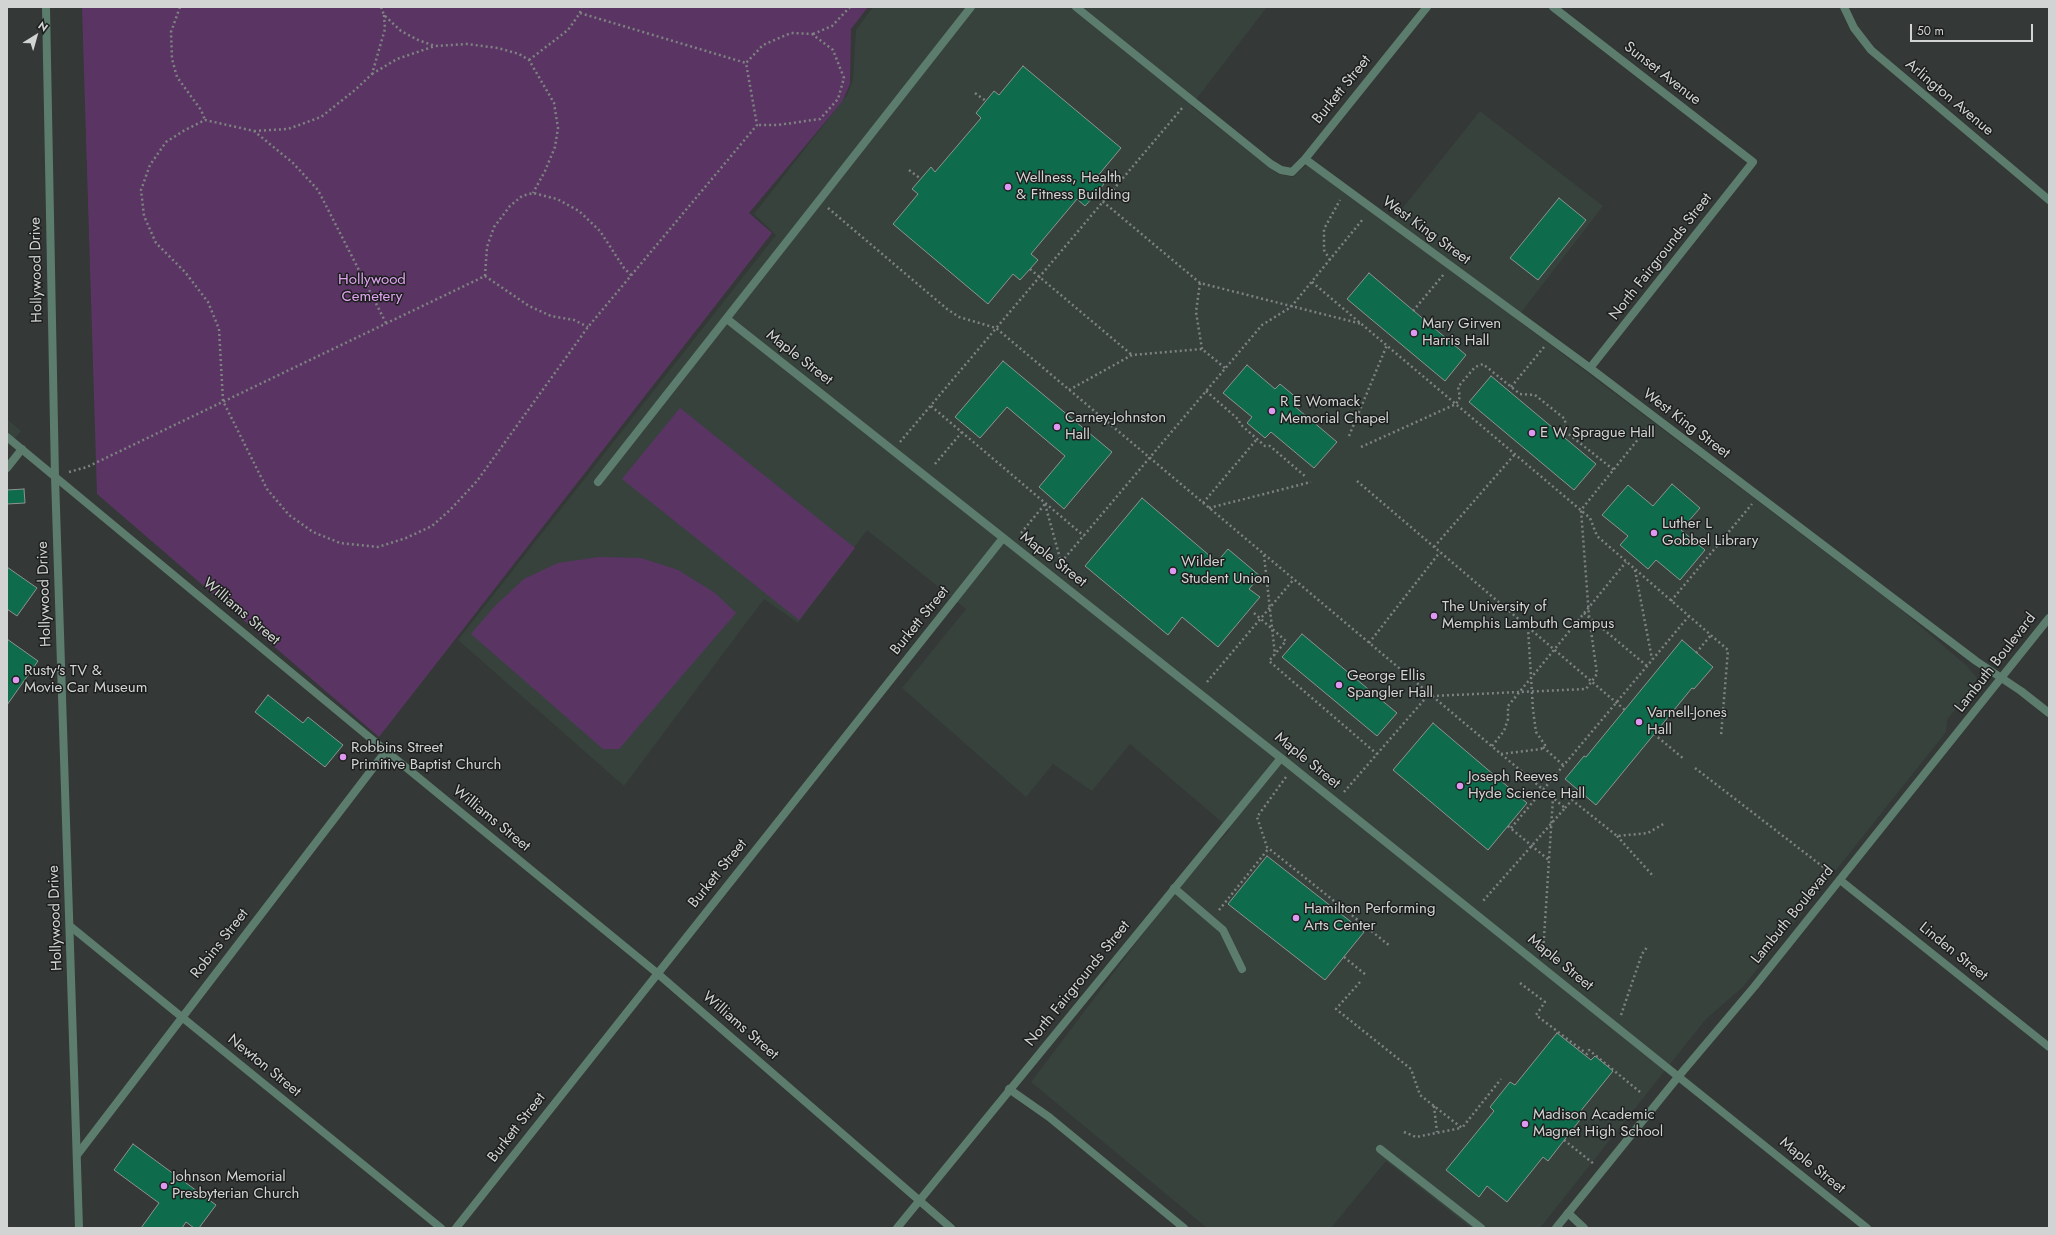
<!DOCTYPE html>
<style>
body{margin:0}
#map{position:relative;width:2056px;height:1235px;overflow:hidden;background:#343836;font-family:Jost,sans-serif}
canvas{display:block}
.frame{position:absolute;inset:0;border:8px solid #d1d4d2;pointer-events:none}
.north{position:absolute;left:16px;top:16px;width:40px;height:40px;-webkit-text-stroke:3px #1d1f1e;paint-order:stroke;rotate:37deg;font-size:11px;font-weight:700;line-height:16px;text-align:center;color:#d1d4d2}
.north::after{content:'';display:block;margin:auto;width:14px;height:18px;background:#d1d4d2;clip-path:polygon(50% 0,100% 100%,50% 72%,0 100%)}
.scale{position:absolute;left:1910px;top:24px;width:123px;height:18px;box-sizing:border-box;border:2px solid #d1d4d2;border-top:0;padding-left:5px;font-size:12px;line-height:14px;white-space:nowrap;color:#d1d4d2;-webkit-text-stroke:3px #1d1f1e;paint-order:stroke}
</style>
<div id="map">
<canvas width="2056" height="1235"></canvas>
<div class="frame"></div>
<div class="north">N</div>
<div class="scale">50 m</div>
</div>
<script>
const context = document.querySelector('canvas').getContext('2d');
context.lineJoin = 'round';
function paint(path, color) {
  context.fillStyle = color;
  context.fill(path, 'evenodd');
}
function shape(rows) {
  const path = new Path2D();
  for (const r of rows) {
    path.moveTo(r[0], r[1]);
    for (let i = 2; i < r.length; i += 2) path.lineTo(r[i], r[i + 1]);
  }
  return path;
}
function strokePath(path, color, width, dash) {
  context.strokeStyle = color;
  context.lineWidth = width;
  context.lineCap = dash ? 'butt' : 'round';
  context.setLineDash(dash || []);
  context.stroke(path);
}
function label(font, color, halo, rows, align = 'center') {
  context.font = font + ' Jost,sans-serif';
  context.lineWidth = 3;
  context.setLineDash([]);
  context.textBaseline = 'middle';
  context.strokeStyle = halo;
  context.fillStyle = color;
  for (const [text, x, y, turn = 0] of rows) {
    context.save();
    context.translate(x, y);
    context.rotate((+turn || 0) * Math.PI / 180);
    context.textAlign = isNaN(turn) ? turn : align;
    if (halo) context.strokeText(text, 0, 0);
    context.fillText(text, 0, 0);
    context.restore();
  }
}
const built = shape([
 [873,7,1267,7,1191,106,1278,174,1293,177,1307,165,1389,225,1480,111,1603,206,1516,319,1898,607,1967,666,1977,678,1974,686,1947,720,1946,732,1743,987,1706,1019,1540,1228,1471,1228,1386,1161,1331,1228,1207,1228,1031,1082,1174,893,1230,829,1130,744,1092,791,1053,764,1026,797,902,688,966,609,867,530,798,623,764,599,624,786,458,640,776,235,754,214,847,95,853,80,856,30],
 [7,419,21,431,7,448]
]);
const green = shape([
 [82,7,868,7,851,29,850,84,842,102,749,213,772,233,379,737,97,494],
 [680,408,855,548,799,620,622,479],
 [599,557,641,558,678,570,715,593,736,613,619,749,603,749,471,634,495,606,524,579,558,563]
]);
const building = shape([
 [1023,66,1121,148,1096,178,1104,184,1095,195,1085,206,1077,199,1031,254,1038,260,1030,269,1020,280,1013,274,988,304,893,224,918,194,912,189,931,167,935,172,981,118,976,113,994,91,999,95,1023,66],
 [1559,198,1586,220,1538,280,1510,258,1559,198],
 [1369,273,1466,355,1445,381,1347,299,1369,273],
 [1003,361,1112,452,1064,509,1039,487,1065,456,1007,407,980,438,955,417,1003,361],
 [1247,365,1275,389,1280,384,1298,399,1293,405,1337,442,1314,468,1271,432,1265,438,1247,423,1252,417,1223,393,1247,365],
 [1491,376,1596,464,1574,490,1469,402,1491,376],
 [1672,484,1700,508,1681,530,1705,550,1680,580,1656,560,1648,569,1620,545,1628,536,1602,515,1628,485,1653,506,1672,484],
 [24,489,25,503,7,504,7,490,24,489],
 [1142,498,1217,562,1228,549,1260,576,1249,589,1260,597,1218,647,1182,617,1168,635,1085,566,1142,498],
 [7,567,37,588,17,616,7,609,7,567],
 [1302,634,1397,713,1377,736,1282,657,1302,634],
 [7,639,38,661,7,705,7,639],
 [1682,640,1713,667,1694,689,1692,688,1596,805,1565,779,1584,756,1586,757,1682,640],
 [268,695,303,723,308,717,343,745,325,767,255,712,268,695],
 [1433,723,1527,803,1488,850,1393,770,1433,723],
 [1267,856,1364,932,1325,980,1228,904,1267,856],
 [1557,1033,1591,1060,1595,1056,1613,1071,1579,1113,1583,1116,1548,1161,1543,1157,1507,1202,1487,1186,1479,1197,1446,1170,1494,1111,1490,1107,1510,1082,1515,1085,1557,1033],
 [133,1144,216,1205,199,1228,194,1228,186,1222,182,1228,141,1228,159,1203,114,1170,133,1144]
]);
const path = shape([
 [180,7,171,32,172,59,177,77,201,110,205,120],
 [381,7,384,15,401,31,418,40,435,46,467,44,498,48,519,54,529,60,554,103,558,128,555,147,545,171,533,193],
 [580,13,746,63],
 [813,34,832,26,850,7],
 [529,60,568,30,580,13,581,7],
 [372,74,397,59,435,46],
 [975,93,986,101],
 [254,131,288,129,321,117,355,90,372,74,385,29,384,15],
 [909,170,921,179],
 [1095,195,1200,283,1362,324],
 [828,208,947,309,959,317,996,328,1565,808,1483,901],
 [1330,260,1324,250,1324,229,1340,200],
 [1030,269,1132,355],
 [485,276,487,247,494,227,510,206,522,196,533,193,557,199,579,211,600,231,624,268,632,276],
 [1312,282,1590,518,1597,536,1728,650,1721,736],
 [1200,283,1196,312,1202,349],
 [1413,311,1444,274],
 [386,323,318,190,293,163,254,131,205,120,185,130,166,142,150,165,141,190,144,216,156,243,185,272,208,302,219,329,223,401,267,489,289,515,313,532,340,543,378,547,406,538,432,526,450,510,477,481,588,327,757,125,746,63,763,45,791,33,812,34,833,50,844,78,838,99,820,119,778,125,757,125],
 [1511,387,1544,347],
 [1069,390,1132,355,1202,349,1225,368],
 [1206,391,1239,420,1240,424,1265,446,1270,446,1306,477],
 [931,406,1084,536],
 [1349,436,1387,345],
 [900,442,1183,107],
 [1361,447,1456,404,1460,397,1458,387,1475,367,1483,364,1520,394,1535,395,1565,419,1566,432,1614,470],
 [935,464,962,432],
 [69,472,87,467,485,276,529,306,551,316,574,320,588,327],
 [1357,481,1625,710],
 [1203,503,1257,439],
 [1045,504,1061,562],
 [1209,508,1311,482],
 [1021,533,1045,504],
 [1434,547,1515,454],
 [1264,555,1275,655],
 [1058,566,1262,325,1291,307,1363,219],
 [1635,570,1652,659],
 [1671,601,1752,504],
 [1254,613,1286,641,1269,661,1377,754],
 [1584,613,1647,666],
 [1369,643,1440,552],
 [1696,653,1711,635],
 [1207,682,1294,579],
 [1432,696,1586,689,1597,674,1589,616,1581,510,1648,427],
 [1654,734,1684,759],
 [1492,746,1504,731,1508,719,1508,706,1626,562],
 [1543,747,1563,765],
 [1501,754,1541,749,1545,745,1536,732,1533,710,1528,628],
 [1695,768,1831,873],
 [1286,777,1257,817,1267,847,1390,946],
 [1344,792,1430,693],
 [1572,800,1580,791],
 [1565,808,1572,800,1617,836,1648,833,1665,823],
 [1508,826,1550,861],
 [1511,828,1689,616],
 [1617,836,1654,877],
 [1219,910,1269,848],
 [1543,953,1553,798],
 [1344,957,1366,975],
 [1360,982,1336,1009,1411,1069,1420,1095,1462,1128,1501,1079],
 [1520,983,1545,1002,1536,1015,1587,1054,1589,1050,1640,1092],
 [1621,1015,1642,954,1648,946],
 [1434,1106,1437,1132],
 [1404,1132,1416,1137,1461,1128],
 [1564,1140,1594,1164]
]);
const service = shape([
 [1174,888,1223,930,1242,969],
 [1009,1089,1049,1117,1184,1228],
 [1380,1149,1481,1228],
 [1568,1213,1584,1228]
]);
const minor = shape([
 [1076,7,1271,164,1281,170,1292,172,1305,159,1427,7],
 [1553,7,1753,162,1590,368],
 [1305,159,1590,368,1976,661,2021,691,2049,713],
 [727,319,1281,758,1867,1228],
 [7,437,386,751,657,973,951,1228],
 [7,468,22,449],
 [598,482,971,7],
 [1840,880,2049,1047],
 [70,926,441,1228],
 [77,1155,386,751],
 [456,1228,1003,538],
 [897,1228,1281,758]
]);
const tertiary = shape([
 [46,7,55,477,79,1228],
 [1844,7,1854,28,1871,50,2049,200],
 [1556,1228,1678,1077,1754,987,2049,618]
]);
const markers = [
 [1008,187,4,"#df98f2"],
 [1414,333,4,"#df98f2"],
 [1272,411,4,"#df98f2"],
 [1057,427,4,"#df98f2"],
 [1532,433,4,"#df98f2"],
 [1654,533,4,"#df98f2"],
 [1173,571,4,"#df98f2"],
 [1434,616,4,"#df98f2"],
 [16,680,4,"#df98f2"],
 [1339,685,4,"#df98f2"],
 [1639,722,4,"#df98f2"],
 [343,757,4,"#df98f2"],
 [1460,786,4,"#df98f2"],
 [1296,918,4,"#df98f2"],
 [1525,1124,4,"#df98f2"],
 [164,1186,4,"#df98f2"]
];
const streetNames = [
 ["Sunset Avenue",1662,74,38],
 ["Burkett Street",1342,90,-51],
 ["Arlington Avenue",1949,98,40],
 ["West King Street",1426,231,36],
 ["North Fairgrounds Street",1661,257,-52],
 ["Hollywood Drive",37,270,-91],
 ["Maple Street",799,358,38],
 ["West King Street",1686,424,37],
 ["Maple Street",1053,560,38],
 ["Hollywood Drive",45,594,-92],
 ["Williams Street",241,612,40],
 ["Burkett Street",920,621,-51],
 ["Lambuth Boulevard",1996,663,-52],
 ["Maple Street",1307,761,39],
 ["Williams Street",491,819,39],
 ["Burkett Street",718,874,-51],
 ["Lambuth Boulevard",1793,915,-51],
 ["Hollywood Drive",56,918,-92],
 ["Robins Street",220,944,-52],
 ["Linden Street",1953,952,39],
 ["Maple Street",1560,963,39],
 ["North Fairgrounds Street",1078,984,-51],
 ["Williams Street",740,1026,41],
 ["Newton Street",264,1066,39],
 ["Burkett Street",517,1128,-52],
 ["Maple Street",1812,1166,39]
];
const poiNames = [
 ["Wellness, Health",1016,178],
 ["& Fitness Building",1016,195],
 ["Mary Girven",1422,324],
 ["Harris Hall",1422,341],
 ["R E Womack",1280,402],
 ["Memorial Chapel",1280,419],
 ["Carney-Johnston",1065,418],
 ["Hall",1065,435],
 ["E W Sprague Hall",1540,433],
 ["Luther L",1662,524],
 ["Gobbel Library",1662,541],
 ["Wilder",1181,562],
 ["Student Union",1181,579],
 ["The University of",1442,607],
 ["Memphis Lambuth Campus",1442,624],
 ["Rusty's TV &",24,671],
 ["Movie Car Museum",24,688],
 ["George Ellis",1347,676],
 ["Spangler Hall",1347,693],
 ["Varnell-Jones",1647,713],
 ["Hall",1647,730],
 ["Robbins Street",351,748],
 ["Primitive Baptist Church",351,765],
 ["Joseph Reeves",1468,777],
 ["Hyde Science Hall",1468,794],
 ["Hamilton Performing",1304,909],
 ["Arts Center",1304,926],
 ["Madison Academic",1533,1115],
 ["Magnet High School",1533,1132],
 ["Johnson Memorial",172,1177],
 ["Presbyterian Church",172,1194]
];
const parkNames = [
 ["Hollywood",372,280],
 ["Cemetery",372,297]
];
paint(built, '#37423d');
paint(green, '#5a3564');
paint(building, '#0e6c4d');
strokePath(building, '#8e9390', 1);
strokePath(path, '#7e8280', 2.5, [2, 3]);
strokePath(service, '#5c7c6d', 8);
strokePath(minor, '#5c7c6d', 8);
strokePath(tertiary, '#5c7c6d', 8);
for (const [x, y, r, color] of markers) {
  const dot = new Path2D();
  dot.arc(x, y, r, 0, 2 * Math.PI);
  context.fillStyle = color;
  context.fill(dot);
  strokePath(dot, '#1d1f1e', 1.5);
}
label('15px', '#d1d4d2', '#1d1f1e', streetNames);
label('15px', '#d1d4d2', '#1d1f1e', poiNames, 'left');
label('15px', '#e1a4f2', '#1d1f1e', parkNames);
</script>
